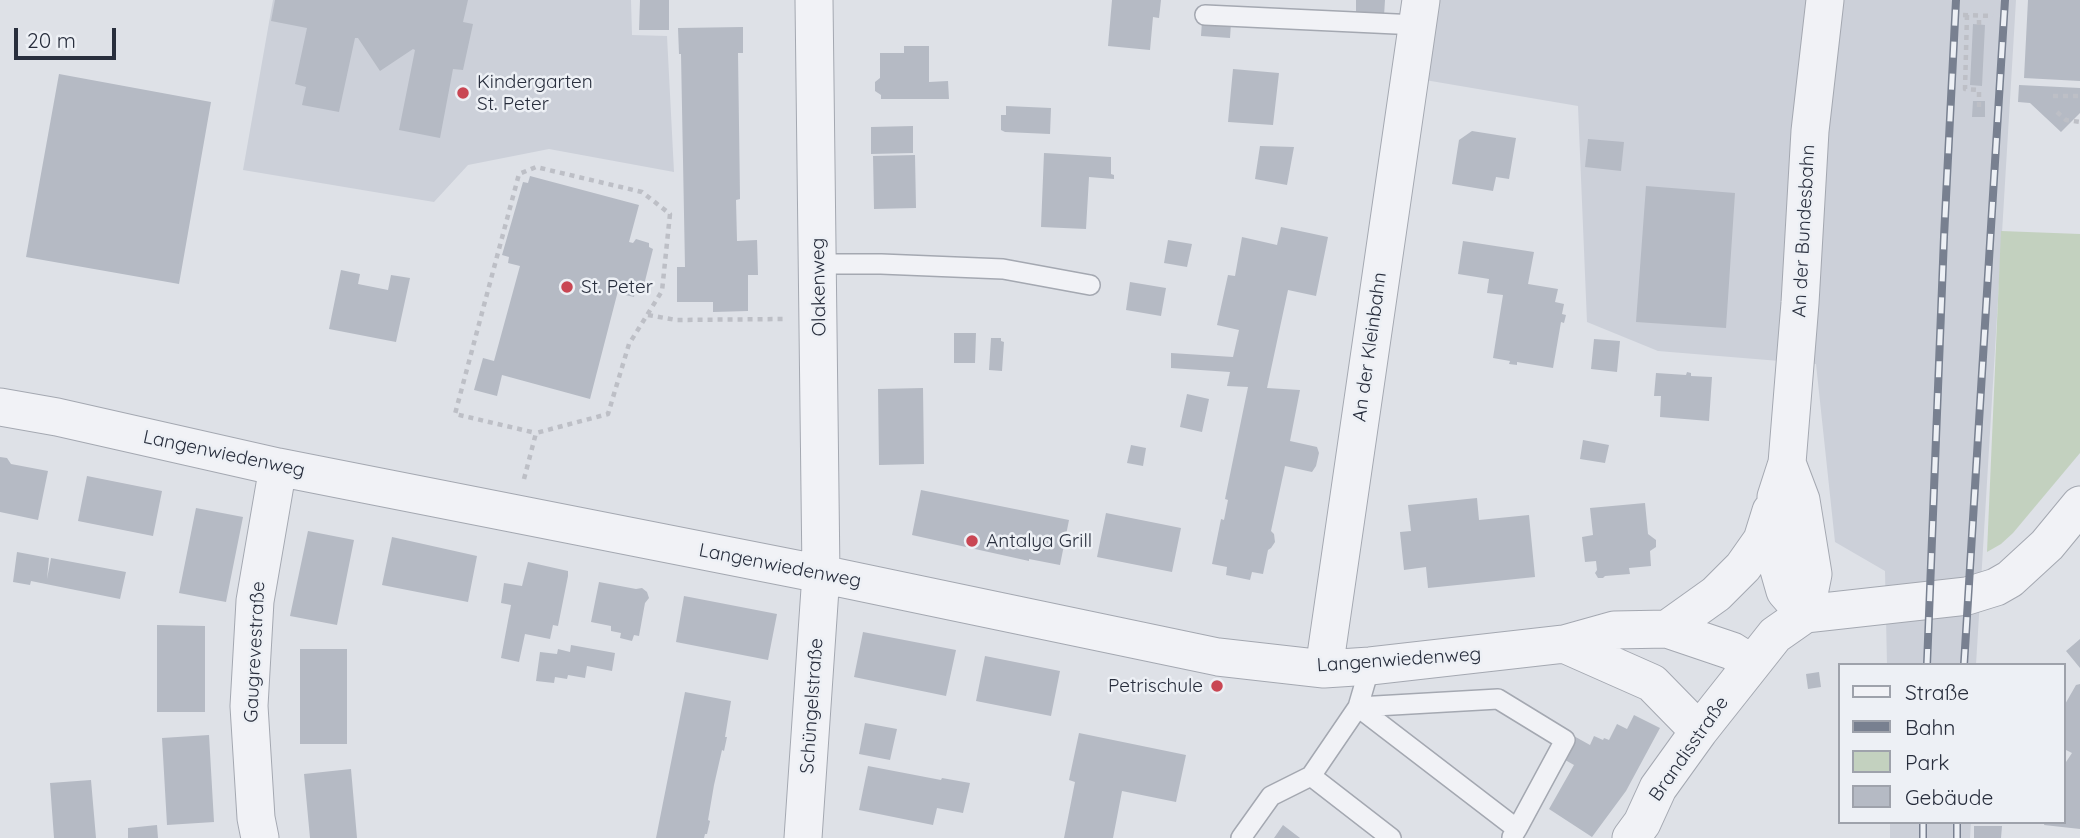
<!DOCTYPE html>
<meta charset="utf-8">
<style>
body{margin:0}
#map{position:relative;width:2080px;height:838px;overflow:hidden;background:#dee1e7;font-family:Quicksand,sans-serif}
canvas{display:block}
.legend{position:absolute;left:1838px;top:663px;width:228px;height:161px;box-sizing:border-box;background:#edf0f5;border:2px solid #9ea2ab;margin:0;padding:9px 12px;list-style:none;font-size:21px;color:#282e3d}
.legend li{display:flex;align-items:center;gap:14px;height:35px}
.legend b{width:35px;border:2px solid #9ea2ab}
.scale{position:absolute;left:14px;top:28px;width:102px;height:32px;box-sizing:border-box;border:4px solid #282e3d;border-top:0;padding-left:9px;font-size:21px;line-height:24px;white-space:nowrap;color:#282e3d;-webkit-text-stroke:5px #edf0f5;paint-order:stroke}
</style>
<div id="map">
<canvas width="2080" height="838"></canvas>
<ul class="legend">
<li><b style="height:9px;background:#f1f2f6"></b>Straße</li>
<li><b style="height:9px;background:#788090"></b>Bahn</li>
<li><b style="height:19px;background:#c3d1bf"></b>Park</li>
<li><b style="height:19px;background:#b5bac4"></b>Gebäude</li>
</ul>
<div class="scale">20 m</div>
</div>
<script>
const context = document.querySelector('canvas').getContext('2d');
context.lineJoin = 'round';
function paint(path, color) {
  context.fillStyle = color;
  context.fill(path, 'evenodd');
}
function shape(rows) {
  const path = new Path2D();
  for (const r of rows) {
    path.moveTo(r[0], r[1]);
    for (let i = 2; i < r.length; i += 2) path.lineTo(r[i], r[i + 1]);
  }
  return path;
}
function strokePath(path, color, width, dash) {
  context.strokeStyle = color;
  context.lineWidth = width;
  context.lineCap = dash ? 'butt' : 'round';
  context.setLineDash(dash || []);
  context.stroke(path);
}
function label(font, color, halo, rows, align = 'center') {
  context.font = font + ' Quicksand,sans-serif';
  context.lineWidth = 5;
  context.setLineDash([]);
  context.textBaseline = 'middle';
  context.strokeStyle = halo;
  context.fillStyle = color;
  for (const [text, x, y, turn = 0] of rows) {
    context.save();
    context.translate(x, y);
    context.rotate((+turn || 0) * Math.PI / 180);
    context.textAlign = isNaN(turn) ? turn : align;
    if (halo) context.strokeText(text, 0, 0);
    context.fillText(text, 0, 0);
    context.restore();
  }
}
const built = shape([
 [273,0,631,0,632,35,667,36,674,172,549,149,468,165,434,202,243,170],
 [1435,0,2016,0,1976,665,1887,665,1885,571,1835,542,1816,364,1658,351,1587,322,1578,106,1425,80],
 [1890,822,1971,822,1970,838,1890,838]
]);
const green = shape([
 [2001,231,2080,234,2080,453,2013,533,2001,544,1987,552]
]);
const building = shape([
 [275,0,468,0,463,22,473,24,463,70,453,69,440,138,399,130,415,50,413,49,380,71,358,38,355,38,339,112,302,105,306,87,295,84,307,28,271,21],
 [640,0,669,0,669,30,639,30],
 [1112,0,1161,0,1159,18,1153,17,1150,50,1108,46],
 [1356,0,1385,0,1384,16,1356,14],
 [2028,0,2080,0,2080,81,2024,78],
 [1202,21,1231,23,1230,38,1201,36],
 [1973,24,1985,25,1982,86,1970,85],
 [743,27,743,53,738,53,740,197,740,199,736,200,737,241,757,240,758,275,748,275,748,311,713,312,713,302,677,302,677,267,685,267,681,54,679,54,678,28],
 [904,46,929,46,929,82,948,81,949,99,881,99,881,95,875,91,875,82,880,78,880,53,904,53],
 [1233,69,1279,73,1273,125,1228,122],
 [59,74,211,102,179,284,26,257],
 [2019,85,2080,88,2080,113,2061,132,2030,103,2018,102],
 [1973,101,1985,101,1985,117,1972,117],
 [1006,106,1051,108,1050,134,1005,132,1001,130,1001,115,1006,115],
 [913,126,913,153,871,154,871,127],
 [1472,131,1516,138,1509,179,1496,177,1493,191,1452,184,1459,140],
 [1588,139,1624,142,1621,171,1585,167],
 [1260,146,1294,147,1287,185,1255,179],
 [1044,153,1111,157,1111,174,1114,175,1114,179,1089,177,1086,229,1041,227],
 [915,155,916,208,874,209,873,156],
 [530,176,639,205,629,242,633,243,636,239,649,243,649,247,653,249,642,293,635,291,634,297,621,294,623,288,619,287,590,399,502,375,497,396,474,390,483,358,494,361,520,266,508,263,509,257,502,255,523,182,528,183],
 [1646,186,1735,193,1726,328,1636,322],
 [1281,227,1328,237,1316,296,1288,290,1267,388,1300,390,1290,441,1317,447,1319,453,1316,466,1312,472,1285,466,1271,531,1274,534,1275,542,1271,548,1268,550,1263,574,1252,572,1250,580,1226,575,1227,567,1212,564,1221,519,1224,520,1228,500,1225,499,1248,387,1227,386,1230,372,1171,368,1171,353,1233,357,1239,330,1217,325,1228,275,1235,276,1242,237,1277,245],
 [1168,240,1192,244,1187,267,1164,263],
 [1463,241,1534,252,1528,284,1558,289,1555,302,1564,304,1562,314,1566,315,1564,323,1561,322,1553,368,1517,362,1517,365,1509,364,1510,361,1493,358,1503,295,1487,293,1489,279,1458,274],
 [341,270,360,274,358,284,388,290,391,275,410,278,396,342,329,329],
 [1130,282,1166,288,1161,316,1126,310],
 [954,333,976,333,975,363,954,363],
 [991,338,1001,338,1001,341,1004,342,1002,371,989,370],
 [1594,339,1620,341,1617,372,1591,369],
 [1687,372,1691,373,1691,376,1712,377,1709,421,1660,417,1661,396,1654,396,1656,373,1686,375],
 [923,388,924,464,879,465,878,389],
 [1187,394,1209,399,1202,432,1180,427],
 [1583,440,1609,445,1605,463,1580,459],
 [1131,445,1146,448,1143,466,1127,463],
 [0,457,7,458,11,464,48,471,38,520,0,512],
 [87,476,162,491,153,536,78,521],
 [921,490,1069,520,1060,565,1029,559,1029,561,912,535],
 [1477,498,1479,520,1529,515,1535,577,1428,588,1426,567,1404,570,1400,532,1411,531,1408,505],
 [1645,503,1648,534,1656,540,1656,547,1650,551,1651,566,1629,568,1630,574,1605,576,1603,578,1598,578,1595,573,1597,570,1596,561,1585,562,1582,537,1593,535,1590,508],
 [196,508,243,517,226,602,179,593],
 [1106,513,1181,528,1172,572,1097,557],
 [308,531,354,540,337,625,290,616],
 [392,537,477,556,468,602,382,585],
 [17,552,49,558,47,579,51,558,126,572,120,599,31,581,30,585,13,582],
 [528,562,568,571,568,576,558,626,553,625,550,639,525,634,519,662,501,658,511,605,501,603,504,583,522,586],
 [599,582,636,589,642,588,647,592,649,598,645,603,639,636,634,635,632,641,620,638,621,633,611,631,611,626,591,622],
 [684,596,777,614,768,660,676,642],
 [157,625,205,626,205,712,157,712],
 [863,632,956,650,946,696,854,677],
 [2080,639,2080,668,2066,651],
 [571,645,615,653,612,671,587,666,585,678,568,675,567,679,555,677,554,683,536,681,540,652,557,654,558,649,570,652],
 [300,649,347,649,347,744,300,744],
 [985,656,1060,671,1051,716,976,701],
 [1819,672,1821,687,1808,689,1806,674],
 [2080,684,2080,829,2044,825,2045,822,2064,822,2064,765,2072,753,2064,749,2064,706,2076,685],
 [685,692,731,701,725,737,727,737,724,751,722,750,714,785,708,820,710,821,707,834,705,834,704,838,656,838],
 [1634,715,1660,728,1626,791,1592,837,1549,809,1574,765,1560,757,1572,735,1590,745,1594,736,1603,740,1604,738,1609,740,1617,724,1627,729],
 [865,723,897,729,890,760,859,754],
 [1079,733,1186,755,1176,802,1122,791,1113,838,1064,838,1075,782,1069,780],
 [209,735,214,822,167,825,162,738],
 [868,766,941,780,942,778,970,783,963,813,937,808,933,825,859,810],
 [351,769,357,838,310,838,304,774],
 [91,780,96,838,54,838,50,783],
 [157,825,158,838,128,838,128,828],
 [1283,825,1300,838,1274,838],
 [1974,826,2002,826,2001,838,1974,838]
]);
const path = shape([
 [1963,15,1993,16],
 [1967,15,1965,89,1979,90,1979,109],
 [1979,25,1979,16],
 [2053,96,2080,96],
 [2057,112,2066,120,2080,122],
 [648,315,676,320,783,319],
 [524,479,536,433,608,414,629,344,662,291,670,214,642,192,536,167,519,174,455,414,536,433]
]);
const lane = shape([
 [1205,15,1417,25],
 [819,264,881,264,1003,269,1090,285],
 [1358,707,1498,699,1565,740,1517,829],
 [1358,707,1517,829,1512,837],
 [1311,776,1391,838],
 [1241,838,1271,796,1311,776,1358,707,1370,666]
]);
const street = shape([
 [0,407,57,417,278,467,821,574,1218,657,1324,669,1370,666,1564,644,1614,630,1667,629,1732,651,1751,663],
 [1787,463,1801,500,1813,574,1805,614],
 [1805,614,1785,591,1777,563,1775,545,1776,497,1787,463,1800,303,1810,131,1825,0],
 [1667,629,1716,594,1743,567,1762,540,1771,511],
 [1564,644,1652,683,1699,731],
 [1324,669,1421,0],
 [260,838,256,818,249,706,255,601,278,467],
 [803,838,821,574,814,0],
 [1631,838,1642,823,1658,788,1699,731,1775,635,1805,614,1967,596,1996,587,2010,579,2047,545,2080,505]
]);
const rail = shape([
 [1927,665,1944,237,1956,0],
 [1964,665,2005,0],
 [1923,838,1923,822],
 [1957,838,1957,822]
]);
const markers = [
 [463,93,7,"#c94653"],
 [567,287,7,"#c94653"],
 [972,541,7,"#c94653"],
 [1217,686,7,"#c94653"]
];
const poiNames = [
 ["Kindergarten",477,82],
 ["St. Peter",477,104],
 ["St. Peter",581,287],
 ["Antalya Grill",986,541],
 ["Petrischule",1203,686,"right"]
];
const streetNames = [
 ["An der Bundesbahn",1804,231,-87],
 ["Olakenweg",819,287,-91],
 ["An der Kleinbahn",1370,347,-82],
 ["Langenwiedenweg",224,454,12],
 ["Langenwiedenweg",780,566,11],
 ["Gaugrevestraße",255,652,-87],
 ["Langenwiedenweg",1399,660,-4],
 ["Schüngelstraße",812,706,-86],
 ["Brandisstraße",1689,749,-55]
];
paint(built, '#ccd0d9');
paint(green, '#c3d1bf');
paint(building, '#b5bac4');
strokePath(lane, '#a4a8b1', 22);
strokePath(street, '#a4a8b1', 39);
strokePath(path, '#bdbfc6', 4.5, [5, 5]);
strokePath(lane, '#f1f2f6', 19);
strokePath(street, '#f1f2f6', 37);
strokePath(rail, '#788090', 8);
strokePath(rail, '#edf0f5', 5, [16]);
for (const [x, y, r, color] of markers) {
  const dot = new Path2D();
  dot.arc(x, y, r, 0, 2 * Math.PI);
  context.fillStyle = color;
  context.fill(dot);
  strokePath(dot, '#edf0f5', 2.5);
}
label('19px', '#282e3d', '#edf0f5', poiNames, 'left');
label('19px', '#282e3d', '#edf0f5', streetNames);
</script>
